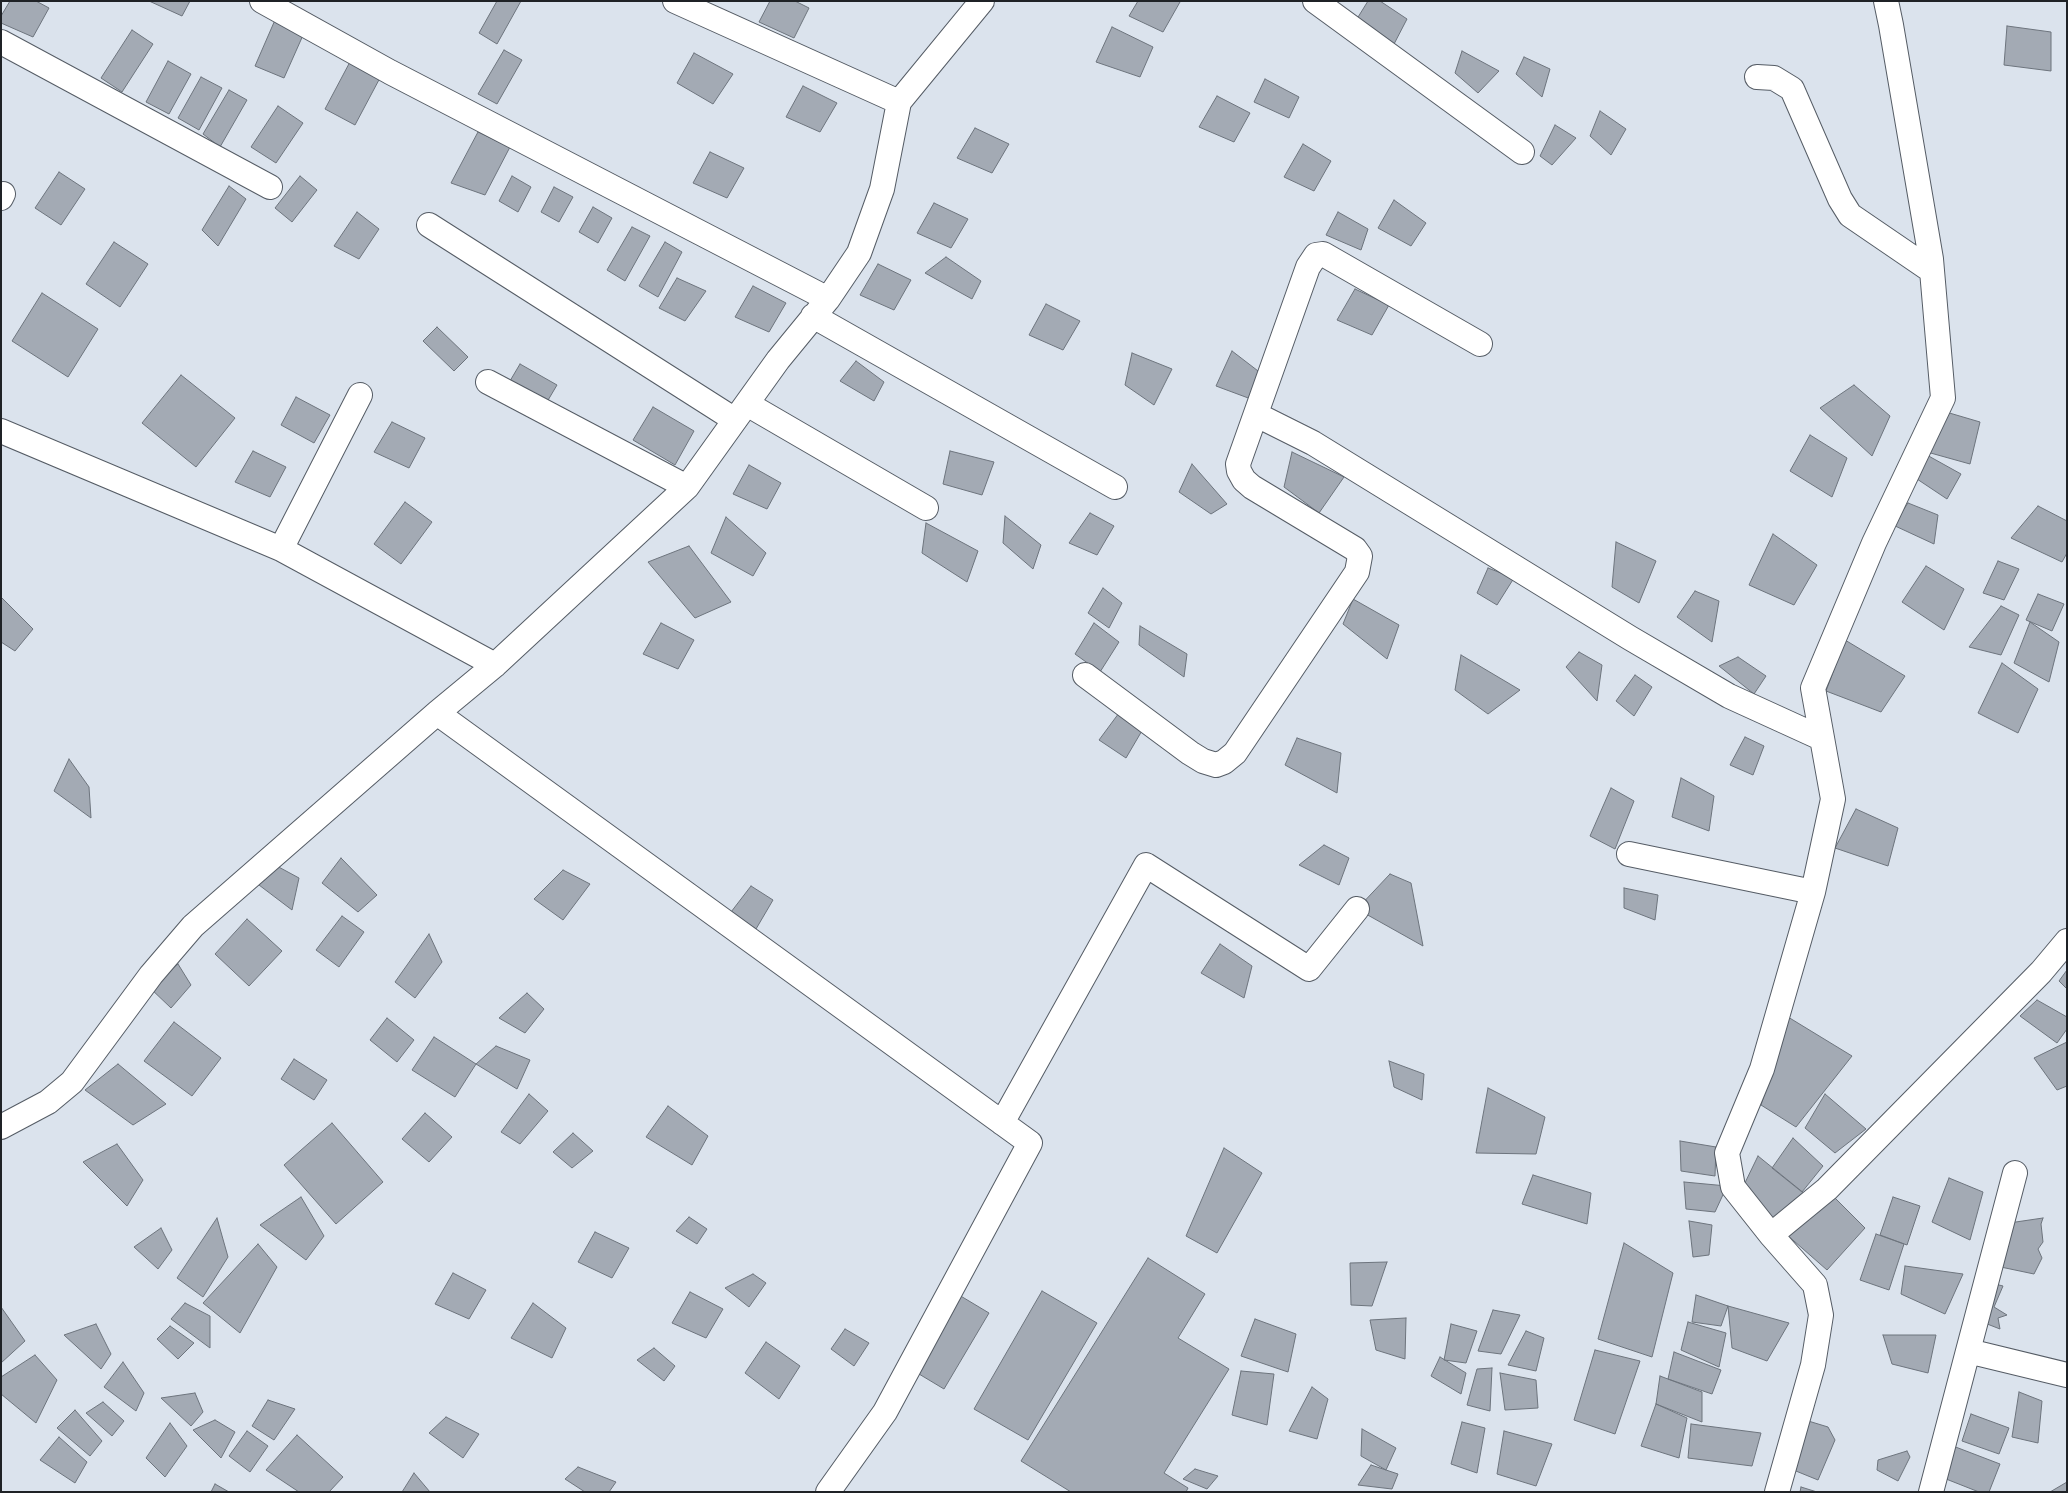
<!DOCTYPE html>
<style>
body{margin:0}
#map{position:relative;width:2068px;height:1493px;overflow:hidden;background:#dbe3ed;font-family:"Fira Sans",sans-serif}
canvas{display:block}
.frame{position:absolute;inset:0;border:2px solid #1f2226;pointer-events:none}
</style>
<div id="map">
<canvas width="2068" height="1493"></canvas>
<div class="frame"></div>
</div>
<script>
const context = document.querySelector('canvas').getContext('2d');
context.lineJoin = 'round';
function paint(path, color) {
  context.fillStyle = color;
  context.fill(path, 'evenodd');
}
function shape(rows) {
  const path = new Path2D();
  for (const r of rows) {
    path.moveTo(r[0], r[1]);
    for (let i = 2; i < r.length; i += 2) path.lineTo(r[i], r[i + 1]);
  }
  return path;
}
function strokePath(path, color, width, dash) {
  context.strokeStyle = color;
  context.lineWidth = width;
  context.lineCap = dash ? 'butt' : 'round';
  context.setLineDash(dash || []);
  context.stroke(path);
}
const building = shape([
 [10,1,36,1,49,8,33,37,1,23,1,16,10,1],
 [149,1,190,1,182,16,149,1],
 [497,1,521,1,497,44,479,33,497,1],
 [770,1,795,1,809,8,794,38,759,22,770,1],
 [1138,1,1178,1,1180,2,1163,32,1129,16,1138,1],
 [1368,1,1380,1,1407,19,1393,46,1355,22,1368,1],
 [275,20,304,33,284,78,255,66,275,20],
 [2007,26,2051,32,2051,71,2004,65,2007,26],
 [1112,27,1153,47,1140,77,1096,62,1112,27],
 [132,30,153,44,122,92,101,78,132,30],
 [504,50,522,60,497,104,478,94,504,50],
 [1462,51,1499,71,1478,93,1455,73,1462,51],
 [694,53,733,74,713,104,677,83,694,53],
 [1524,57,1550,69,1542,97,1516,74,1524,57],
 [351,60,381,76,355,125,325,109,351,60],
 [168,61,191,74,169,114,146,102,168,61],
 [201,77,222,88,199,130,178,118,201,77],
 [1265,79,1299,97,1289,118,1254,102,1265,79],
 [803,86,837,103,820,132,786,117,803,86],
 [229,90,247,100,220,147,203,134,229,90],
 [1217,96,1250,113,1234,142,1199,127,1217,96],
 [278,106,303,123,276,163,251,147,278,106],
 [1600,111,1626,129,1611,155,1590,136,1600,111],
 [1555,125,1576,138,1552,165,1540,156,1555,125],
 [975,128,1009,144,992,173,957,158,975,128],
 [478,132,510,147,485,195,451,183,478,132],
 [1303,144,1331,161,1314,191,1284,177,1303,144],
 [710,152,744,168,727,198,693,183,710,152],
 [59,172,85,189,61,225,35,208,59,172],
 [300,176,317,190,292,222,275,208,300,176],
 [512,176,531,187,518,212,499,201,512,176],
 [229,186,246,199,218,246,202,230,229,186],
 [554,187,573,197,559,222,541,212,554,187],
 [1394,200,1426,223,1411,246,1378,228,1394,200],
 [934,203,968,219,951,248,917,233,934,203],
 [593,207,612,218,598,243,579,232,593,207],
 [357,212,379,229,359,259,334,246,357,212],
 [1338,212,1368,229,1361,250,1326,235,1338,212],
 [632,227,650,236,625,281,607,270,632,227],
 [114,242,148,264,120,307,86,284,114,242],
 [665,242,682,252,658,297,639,286,665,242],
 [946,257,981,281,972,299,925,273,946,257],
 [878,264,911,280,894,310,860,295,878,264],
 [677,278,706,291,685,321,659,308,677,278],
 [753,286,786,303,769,332,735,317,753,286],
 [1355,289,1389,305,1372,335,1337,320,1355,289],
 [42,293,98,329,68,377,12,341,42,293],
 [1046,304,1080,321,1063,350,1029,335,1046,304],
 [437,327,468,357,454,371,423,341,437,327],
 [1232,351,1262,374,1259,402,1216,386,1232,351],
 [1132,353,1172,369,1154,405,1125,385,1132,353],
 [856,361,884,382,874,401,840,381,856,361],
 [520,364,557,385,544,407,507,386,520,364],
 [181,375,235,418,196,467,142,423,181,375],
 [1854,385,1890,416,1872,456,1820,408,1854,385],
 [296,397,330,415,314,443,281,425,296,397],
 [653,407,694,431,675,465,633,440,653,407],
 [1946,412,1980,422,1970,464,1927,452,1946,412],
 [392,422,425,438,409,468,374,452,392,422],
 [1810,435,1847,458,1832,497,1790,471,1810,435],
 [253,451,286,467,270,497,235,482,253,451],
 [950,451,994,462,982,495,943,484,950,451],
 [1292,452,1344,477,1319,513,1284,487,1292,452],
 [1925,454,1961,474,1947,499,1911,475,1925,454],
 [1192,464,1227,504,1211,514,1179,492,1192,464],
 [749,465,781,483,767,509,733,494,749,465],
 [405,502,432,522,401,564,374,544,405,502],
 [1908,503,1938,515,1934,544,1893,525,1908,503],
 [2038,506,2067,521,2067,553,2062,562,2011,538,2038,506],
 [1090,513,1114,526,1097,555,1069,543,1090,513],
 [1005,516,1041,545,1033,569,1003,543,1005,516],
 [726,517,766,553,753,576,711,553,726,517],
 [926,523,978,551,967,582,922,553,926,523],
 [1773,534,1817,565,1794,605,1749,585,1773,534],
 [1616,542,1656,561,1639,603,1612,587,1616,542],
 [689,546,731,602,695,618,648,562,689,546],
 [1998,561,2019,569,2004,600,1983,593,1998,561],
 [1926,566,1964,589,1944,630,1902,602,1926,566],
 [1488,568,1514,578,1497,605,1477,593,1488,568],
 [1103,588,1122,603,1109,628,1088,613,1103,588],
 [1695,591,1719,601,1712,642,1677,617,1695,591],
 [2038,594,2064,604,2052,631,2026,620,2038,594],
 [1,597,33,629,15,651,1,642,1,597],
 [1353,599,1399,625,1387,659,1343,624,1353,599],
 [2001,606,2019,615,2001,655,1969,647,2001,606],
 [2030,622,2059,642,2049,682,2014,663,2030,622],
 [661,623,694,640,678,669,643,654,661,623],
 [1094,623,1119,642,1100,672,1075,654,1094,623],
 [1140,626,1187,654,1184,677,1139,645,1140,626],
 [1845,640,1905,676,1881,712,1826,691,1845,640],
 [1579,652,1602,665,1597,701,1566,667,1579,652],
 [1461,655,1520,690,1488,714,1455,690,1461,655],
 [1738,657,1766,676,1754,694,1719,666,1738,657],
 [2002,663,2038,689,2018,733,1978,713,2002,663],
 [1635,675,1652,687,1634,716,1616,701,1635,675],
 [1119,713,1143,729,1126,758,1099,740,1119,713],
 [1745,737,1764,746,1753,775,1730,765,1745,737],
 [1297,738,1341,753,1337,793,1285,765,1297,738],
 [69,759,89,787,91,818,54,791,69,759],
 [1681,778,1714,796,1709,831,1672,817,1681,778],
 [1611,788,1634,801,1615,849,1590,836,1611,788],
 [1856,809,1898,828,1888,866,1835,848,1856,809],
 [1324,845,1349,858,1339,885,1299,865,1324,845],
 [341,858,377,895,358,912,322,883,341,858],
 [275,865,299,878,292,910,259,885,275,865],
 [563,870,590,884,563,920,534,899,563,870],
 [1390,874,1411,883,1423,946,1357,909,1390,874],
 [751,886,773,900,756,929,731,912,751,886],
 [1624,888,1658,895,1655,920,1624,908,1624,888],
 [342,916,364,932,339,967,316,950,342,916],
 [247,919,282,951,249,986,215,954,247,919],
 [429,934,442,962,415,998,395,982,429,934],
 [1220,944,1252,966,1244,998,1201,973,1220,944],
 [178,964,191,985,171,1008,149,987,178,964],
 [2067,970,2067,989,2059,981,2067,970],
 [527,993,544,1009,525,1033,499,1018,527,993],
 [2037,1000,2067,1017,2067,1029,2057,1043,2020,1016,2037,1000],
 [1788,1017,1852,1056,1796,1127,1761,1105,1788,1017],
 [387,1018,414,1040,397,1062,370,1040,387,1018],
 [174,1022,221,1058,192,1096,144,1061,174,1022],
 [434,1037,476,1064,455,1097,412,1070,434,1037],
 [2067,1042,2067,1086,2057,1090,2034,1058,2067,1042],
 [496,1046,530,1060,517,1089,476,1064,496,1046],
 [294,1059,327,1080,314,1100,281,1079,294,1059],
 [1389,1061,1424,1074,1422,1100,1394,1087,1389,1061],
 [118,1064,166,1104,133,1125,85,1090,118,1064],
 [1488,1088,1545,1117,1536,1154,1476,1153,1488,1088],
 [529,1094,548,1111,520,1144,501,1132,529,1094],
 [1825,1094,1866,1129,1835,1153,1805,1128,1825,1094],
 [668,1106,708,1136,692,1165,646,1137,668,1106],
 [425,1113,452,1137,429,1162,402,1139,425,1113],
 [332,1123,383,1182,336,1224,284,1165,332,1123],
 [573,1133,593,1151,572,1168,553,1152,573,1133],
 [1793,1138,1823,1166,1802,1192,1772,1168,1793,1138],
 [1680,1141,1716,1147,1715,1176,1681,1171,1680,1141],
 [117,1144,143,1180,127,1206,83,1162,117,1144],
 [1224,1148,1262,1173,1217,1253,1186,1236,1224,1148],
 [1758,1156,1805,1194,1771,1221,1741,1191,1758,1156],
 [1533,1175,1591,1193,1587,1224,1522,1204,1533,1175],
 [1949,1178,1983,1192,1970,1240,1932,1222,1949,1178],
 [1684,1182,1727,1186,1715,1212,1686,1209,1684,1182],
 [1832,1195,1865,1228,1827,1270,1786,1234,1832,1195],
 [301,1197,324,1236,306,1260,260,1225,301,1197],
 [1893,1197,1920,1206,1907,1245,1880,1235,1893,1197],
 [689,1217,707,1229,697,1244,676,1231,689,1217],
 [217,1218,228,1257,203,1297,177,1278,217,1218],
 [2043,1218,2041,1224,2043,1242,2038,1249,2042,1258,2034,1274,1996,1266,2009,1223,2043,1218],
 [1689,1221,1712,1225,1709,1255,1693,1257,1689,1221],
 [161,1228,172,1250,158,1269,134,1247,161,1228],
 [595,1232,629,1248,612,1278,578,1262,595,1232],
 [1876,1234,1904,1244,1889,1290,1860,1280,1876,1234],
 [1624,1243,1673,1273,1652,1357,1598,1339,1624,1243],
 [258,1244,277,1267,240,1333,203,1303,258,1244],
 [1148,1258,1205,1294,1178,1338,1229,1369,1164,1473,1188,1488,1186,1492,1071,1492,1021,1461,1148,1258],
 [1387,1262,1372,1306,1351,1305,1350,1263,1387,1262],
 [1905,1266,1963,1274,1945,1314,1901,1294,1905,1266],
 [453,1273,486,1290,469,1319,435,1304,453,1273],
 [753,1274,766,1283,749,1307,725,1288,753,1274],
 [1987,1282,2003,1286,1994,1307,2007,1315,1998,1318,2000,1329,1977,1320,1987,1282],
 [1042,1291,1097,1323,1028,1440,974,1409,1042,1291],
 [690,1292,723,1309,706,1338,672,1323,690,1292],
 [959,1295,989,1313,944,1389,914,1371,959,1295],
 [1696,1295,1728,1306,1721,1326,1692,1322,1696,1295],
 [185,1303,210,1316,210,1348,171,1319,185,1303],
 [533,1303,566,1328,552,1358,511,1338,533,1303],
 [1728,1306,1789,1323,1767,1361,1732,1348,1728,1306],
 [1,1307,25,1341,1,1363,1,1307],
 [1493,1310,1520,1315,1501,1354,1478,1351,1493,1310],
 [1406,1318,1405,1359,1376,1350,1370,1320,1406,1318],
 [1255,1319,1296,1334,1288,1372,1241,1356,1255,1319],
 [1688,1322,1726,1333,1719,1367,1681,1350,1688,1322],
 [96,1324,111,1354,101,1369,64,1335,96,1324],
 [1451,1324,1477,1331,1466,1363,1444,1360,1451,1324],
 [170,1326,194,1343,178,1359,157,1339,170,1326],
 [845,1329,869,1343,854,1366,831,1349,845,1329],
 [1526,1331,1544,1338,1536,1371,1508,1365,1526,1331],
 [1883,1335,1936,1335,1928,1373,1892,1364,1883,1335],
 [766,1342,800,1366,779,1399,745,1373,766,1342],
 [654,1348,675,1366,664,1381,637,1360,654,1348],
 [1595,1350,1640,1361,1615,1434,1574,1420,1595,1350],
 [1674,1352,1721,1370,1712,1394,1668,1379,1674,1352],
 [35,1355,57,1380,36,1423,1,1394,1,1377,35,1355],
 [1440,1357,1466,1373,1461,1394,1431,1376,1440,1357],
 [123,1362,144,1393,136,1411,104,1387,123,1362],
 [1492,1368,1490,1411,1467,1405,1477,1369,1492,1368],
 [1241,1371,1274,1374,1267,1425,1232,1415,1241,1371],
 [1500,1373,1536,1380,1538,1408,1505,1410,1500,1373],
 [1660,1376,1702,1392,1702,1422,1656,1404,1660,1376],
 [1312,1387,1328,1399,1317,1439,1289,1431,1312,1387],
 [2019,1392,2042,1401,2038,1443,2012,1437,2019,1392],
 [195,1393,203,1412,191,1426,161,1398,195,1393],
 [268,1400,295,1409,274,1440,252,1426,268,1400],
 [103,1402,124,1421,112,1436,86,1413,103,1402],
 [1656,1404,1687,1418,1679,1458,1641,1446,1656,1404],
 [75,1410,102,1441,90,1456,57,1428,75,1410],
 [1971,1414,2009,1428,1999,1454,1962,1441,1971,1414],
 [446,1417,479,1434,463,1458,429,1433,446,1417],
 [215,1420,235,1432,221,1458,193,1430,215,1420],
 [1805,1420,1828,1427,1835,1440,1818,1480,1791,1469,1805,1420],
 [1462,1422,1485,1428,1477,1473,1451,1464,1462,1422],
 [170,1423,187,1446,165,1477,146,1458,170,1423],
 [1691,1424,1761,1433,1752,1466,1688,1458,1691,1424],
 [1362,1429,1396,1448,1386,1470,1361,1456,1362,1429],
 [247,1431,268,1446,250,1472,229,1456,247,1431],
 [1504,1431,1552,1444,1536,1486,1497,1474,1504,1431],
 [297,1435,343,1477,329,1492,299,1492,266,1470,297,1435],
 [59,1437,87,1462,75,1483,40,1460,59,1437],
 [1953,1446,2000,1464,1989,1492,1979,1492,1941,1477,1953,1446],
 [1907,1451,1910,1457,1898,1481,1877,1470,1878,1460,1907,1451],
 [1371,1465,1398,1474,1392,1489,1358,1485,1371,1465],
 [578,1467,616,1482,609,1492,585,1492,565,1479,578,1467],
 [1195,1469,1218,1476,1207,1489,1183,1479,1195,1469],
 [414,1473,430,1492,402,1492,414,1473],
 [2067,1482,2067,1492,2050,1492,2067,1482],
 [215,1484,229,1492,211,1492,215,1484],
 [1801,1487,1817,1492,1800,1492,1801,1487]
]);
const minor = shape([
 [262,1,390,72,828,299],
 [675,1,899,102],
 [1315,1,1522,152],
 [1,42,270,187],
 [1757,77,1774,78,1792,89,1840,199,1850,215,1932,271],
 [1,198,3,194],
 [429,225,735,420],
 [813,316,1115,487],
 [488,382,687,487],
 [747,404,926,508],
 [1257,415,1313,443,1630,638,1729,696,1821,738],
 [1,431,281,549,495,665],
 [281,549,360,395],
 [1085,675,1190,753,1203,761,1216,765,1224,762,1235,753,1357,572,1360,556,1355,549,1252,487,1244,480,1239,471,1238,464,1308,267,1316,255,1323,254,1480,344],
 [437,713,1030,1143,885,1412,828,1492],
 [1629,854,1813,892],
 [1002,1123,1146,865,1309,969,1357,909],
 [1,1127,48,1102,72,1082,151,975,193,926,437,713,495,665,687,487,778,360,828,299,859,253,882,189,899,102,982,1],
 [1771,1235,1827,1189,2041,972,2067,941],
 [1968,1351,2015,1173],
 [1777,1492,1813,1365,1821,1315,1815,1285,1771,1235,1733,1187,1727,1153,1762,1069,1813,892,1833,799,1813,688,1874,543,1943,398,1931,259,1891,25,1886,1],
 [1931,1492,1968,1351,2067,1375]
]);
paint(building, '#a3aab4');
strokePath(building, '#6d747d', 1);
strokePath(minor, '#555c65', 26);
strokePath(minor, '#fff', 24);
</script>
